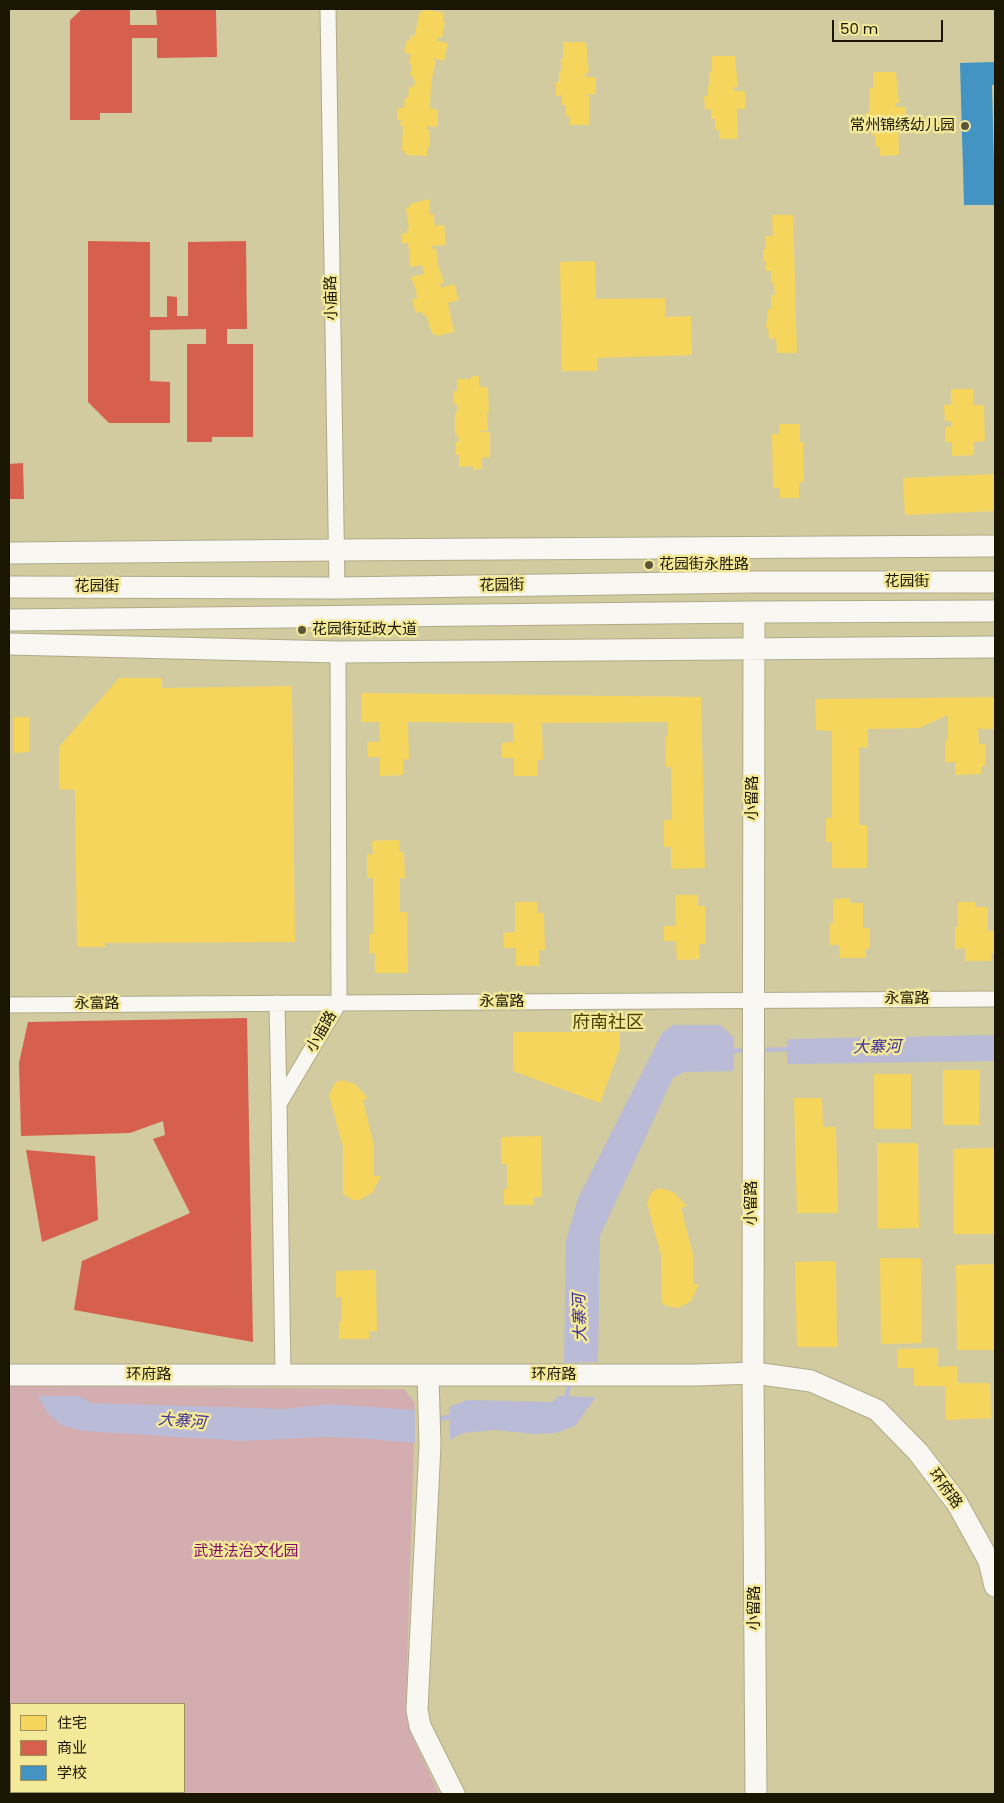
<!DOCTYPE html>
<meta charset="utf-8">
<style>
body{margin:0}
#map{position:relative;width:1004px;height:1803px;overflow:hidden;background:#d2cba0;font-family:Poppins,"Noto Sans SC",sans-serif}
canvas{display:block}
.frame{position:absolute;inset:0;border:10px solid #1a1601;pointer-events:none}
.legend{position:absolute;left:10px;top:1703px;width:175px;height:90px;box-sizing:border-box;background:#f4e899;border:1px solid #9d945c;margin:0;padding:6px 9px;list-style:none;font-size:15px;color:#1a1601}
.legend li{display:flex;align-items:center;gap:10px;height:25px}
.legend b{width:25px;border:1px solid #9d945c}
.scale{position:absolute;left:832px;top:20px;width:111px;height:22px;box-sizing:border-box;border:2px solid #1a1601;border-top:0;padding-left:6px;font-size:15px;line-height:18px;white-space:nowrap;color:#1a1601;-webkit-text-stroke:4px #f4e899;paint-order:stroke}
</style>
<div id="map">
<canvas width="1004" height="1803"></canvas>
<div class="frame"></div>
<ul class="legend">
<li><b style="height:14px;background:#f6d55c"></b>住宅</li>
<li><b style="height:14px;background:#d6604d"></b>商业</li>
<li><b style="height:14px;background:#4393c3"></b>学校</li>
</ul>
<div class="scale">50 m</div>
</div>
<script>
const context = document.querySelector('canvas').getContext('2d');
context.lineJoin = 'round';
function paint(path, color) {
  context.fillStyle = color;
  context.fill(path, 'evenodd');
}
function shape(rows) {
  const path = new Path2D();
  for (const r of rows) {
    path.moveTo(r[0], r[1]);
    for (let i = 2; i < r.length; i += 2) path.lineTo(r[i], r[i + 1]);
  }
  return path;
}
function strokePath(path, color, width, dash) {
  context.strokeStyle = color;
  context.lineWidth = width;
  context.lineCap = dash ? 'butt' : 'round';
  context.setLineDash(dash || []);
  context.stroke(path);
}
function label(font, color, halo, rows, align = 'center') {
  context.font = font + ' Poppins,"Noto Sans SC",sans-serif';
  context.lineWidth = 5;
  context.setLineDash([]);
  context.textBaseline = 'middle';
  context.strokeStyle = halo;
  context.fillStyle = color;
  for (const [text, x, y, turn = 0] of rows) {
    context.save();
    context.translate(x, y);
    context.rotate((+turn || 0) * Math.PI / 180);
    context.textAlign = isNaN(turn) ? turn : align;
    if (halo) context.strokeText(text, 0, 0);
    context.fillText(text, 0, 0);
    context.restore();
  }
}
const green = shape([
 [9,1386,404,1389,415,1403,406,1706,412,1736,439,1794,9,1794],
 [11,1704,184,1704,184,1792,11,1792]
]);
const water = shape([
 [673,1025,720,1025,734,1038,734,1071,684,1072,673,1078,600,1236,598,1362,564,1363,566,1241,578,1198,662,1033],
 [995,1035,995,1061,787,1064,787,1039],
 [38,1396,80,1396,91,1403,286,1409,328,1404,415,1410,415,1443,358,1438,323,1437,242,1441,84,1431,61,1425,47,1413],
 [559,1396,596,1397,575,1426,556,1433,534,1434,495,1430,463,1433,450,1440,449,1407,467,1400,552,1402]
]);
const homes = shape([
 [423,9,444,13,443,22,445,22,442,38,438,37,437,41,448,43,444,61,433,58,433,60,436,60,431,83,430,108,428,108,438,110,438,127,427,126,427,130,430,130,430,147,427,147,427,156,405,155,405,151,402,151,403,126,400,126,401,120,397,120,398,108,404,108,405,98,408,98,409,87,414,87,415,80,413,80,414,76,410,76,412,65,409,64,411,54,404,53,407,40,410,41,411,35,415,36,419,13,422,13],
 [563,42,586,42,589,73,586,73,586,77,596,77,596,94,585,95,589,96,589,125,570,125,570,116,566,116,566,105,562,105,562,95,556,96,556,82,559,82,559,71,561,71,561,58,563,58],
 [712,56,735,56,738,87,734,87,734,91,745,91,745,109,734,109,737,110,738,139,719,139,719,130,715,130,715,119,711,119,711,109,705,110,704,96,708,96,708,86,709,86,709,72,712,72],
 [873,72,896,72,899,103,895,103,895,107,906,107,906,125,895,125,898,126,899,155,880,156,880,147,876,147,875,135,872,135,872,126,866,126,865,113,869,113,869,102,870,102,870,88,873,88],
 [429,199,430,214,433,214,435,226,444,225,446,245,432,246,432,249,436,248,438,265,437,266,439,267,444,283,440,284,441,288,454,284,459,300,448,303,454,332,436,336,435,333,432,334,426,315,423,316,422,311,416,313,412,300,417,298,416,293,417,293,411,277,424,274,423,270,422,265,409,267,409,260,410,260,408,243,402,243,401,234,407,233,407,228,409,228,406,208,410,207,410,204],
 [772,215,793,215,797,353,777,353,776,338,769,339,768,328,766,328,768,309,771,309,771,295,775,295,774,283,771,283,771,271,766,271,766,261,763,261,763,249,766,249,765,236,773,236],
 [595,261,596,299,665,298,665,317,691,316,692,355,597,358,597,371,562,371,560,262],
 [471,376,479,376,479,387,488,387,489,412,479,413,487,413,488,431,480,431,480,432,490,432,490,457,482,458,482,469,473,470,473,466,459,467,459,455,456,455,455,442,459,442,458,435,455,435,455,412,457,412,457,404,454,404,454,391,457,391,457,379,471,379],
 [951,389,973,389,973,405,984,405,985,441,974,442,974,455,952,456,952,442,945,442,945,427,951,427,951,421,945,421,944,405,951,405],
 [779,424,800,424,800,442,803,442,804,482,799,482,799,498,780,498,780,488,773,488,772,434,780,434],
 [995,474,995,511,905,515,903,478],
 [119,678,162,678,162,688,292,686,295,942,103,943,107,947,77,947,75,790,59,789,59,747],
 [362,693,701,697,705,868,671,869,671,847,664,847,664,820,672,820,671,767,666,767,665,736,668,736,668,722,542,723,543,760,537,760,537,776,514,776,514,758,502,758,502,743,514,742,513,723,408,722,409,759,403,760,403,775,380,776,380,757,368,757,367,742,380,742,379,722,361,722],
 [995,697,995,729,978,729,979,744,985,744,985,766,981,766,981,774,955,775,955,762,945,762,945,740,948,740,948,715,919,728,868,729,868,748,859,747,859,825,867,825,867,868,832,868,832,842,826,842,826,818,832,818,832,731,816,730,815,699],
 [14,717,29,717,29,752,14,753],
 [399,840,399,852,404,852,405,878,400,878,400,912,407,912,408,973,375,973,375,953,369,954,369,934,374,934,373,878,367,878,367,854,373,854,372,841],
 [675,895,698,895,698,906,705,906,705,944,699,944,700,959,677,960,676,941,664,941,664,926,676,926],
 [850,898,850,903,863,903,863,928,870,928,870,949,866,949,866,958,840,958,839,945,830,945,830,923,833,924,833,899],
 [515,902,537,902,537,913,544,913,545,950,539,950,539,966,516,966,516,948,504,948,503,933,515,932],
 [958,902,975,902,975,907,988,907,988,931,995,931,995,953,991,953,991,961,965,961,965,948,955,949,955,927,958,927],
 [513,1032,620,1032,620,1048,600,1103,513,1071],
 [943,1070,980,1070,979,1125,943,1125],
 [874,1074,911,1074,911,1129,874,1129],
 [342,1080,355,1084,368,1098,363,1100,374,1146,374,1176,381,1176,372,1193,360,1200,353,1200,343,1194,343,1147,329,1095,335,1083],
 [794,1098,822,1098,823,1127,836,1127,838,1213,797,1213],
 [541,1136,542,1197,534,1197,534,1205,504,1205,504,1189,507,1189,507,1164,501,1164,501,1137],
 [877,1143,918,1143,919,1228,878,1229],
 [994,1148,995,1234,954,1234,953,1149],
 [660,1188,673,1192,687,1206,681,1208,693,1254,693,1284,699,1284,691,1301,679,1308,666,1306,662,1302,661,1255,647,1203,650,1195,653,1191],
 [880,1258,921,1258,922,1343,881,1344],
 [836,1261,837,1347,797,1347,795,1262],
 [995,1264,995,1350,957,1350,956,1265],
 [376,1270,377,1331,369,1331,369,1339,339,1339,339,1322,342,1322,342,1297,336,1298,336,1271],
 [938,1348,938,1367,957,1366,958,1383,990,1383,991,1418,946,1420,945,1386,914,1386,914,1368,898,1368,897,1349]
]);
const shops = shape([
 [82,9,130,9,130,25,157,25,156,9,216,9,217,57,157,58,157,38,132,38,132,113,100,113,100,120,70,120,70,20],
 [88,241,150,242,150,317,167,317,167,296,177,297,177,316,188,316,188,242,246,241,247,329,227,329,227,344,253,344,253,437,212,437,212,442,187,442,187,344,206,344,206,329,150,330,150,381,170,382,170,423,109,423,88,402],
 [23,463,24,499,9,499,9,464],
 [247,1018,253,1342,74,1310,82,1261,190,1213,153,1139,165,1135,163,1121,130,1133,21,1136,19,1063,28,1022],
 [26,1150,95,1156,98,1220,42,1242]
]);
const schools = shape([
 [995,62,995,85,992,85,995,205,964,205,960,63]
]);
const stream = shape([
 [759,1050,791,1049],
 [729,1051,749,1050],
 [565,1400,571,1381],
 [436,1420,453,1416]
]);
const street = shape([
 [328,9,337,588],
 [277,1003,279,1104],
 [9,1005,995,999],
 [283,1375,279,1104,339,1003,338,652]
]);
const secondary = shape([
 [9,553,336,550,995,546],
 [9,587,337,588,752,582,995,582],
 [754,612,753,1373,756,1794],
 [9,620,754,612,995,611],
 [9,644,338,652,995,647],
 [9,1375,697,1375,755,1373,811,1381,877,1410,918,1452,957,1503,989,1561,995,1586],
 [428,1375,430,1445,417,1710,420,1726,454,1794]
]);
const markers = [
 [965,126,5,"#5a5539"],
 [649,565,5,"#5a5539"],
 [302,630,5,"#5a5539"]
];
const poiNames = [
 ["常州锦绣幼儿园",955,126,"right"],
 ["花园街永胜路",659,565],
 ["花园街延政大道",312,630]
];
const streetNames = [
 ["小庙路",332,298,-91],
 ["花园街",907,582],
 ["花园街",502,586,-1],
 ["花园街",97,587],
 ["小留路",753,798,-90],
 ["永富路",907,999],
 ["永富路",502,1002],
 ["永富路",97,1004],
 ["小庙路",322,1032,-60],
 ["小留路",752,1203,-90],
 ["环府路",149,1375],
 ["环府路",554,1375],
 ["环府路",945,1489,54],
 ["小留路",755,1608,-90]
];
const parkNames = [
 ["武进法治文化园",246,1552]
];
const waterNames = [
 ["大寨河",877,1048,-1],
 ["大寨河",581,1318,-92],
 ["大寨河",182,1422,5]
];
const quarterNames = [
 ["府南社区",608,1023]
];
paint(green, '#d3adb0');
paint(water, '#babbd7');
paint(homes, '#f6d55c');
paint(shops, '#d6604d');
paint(schools, '#4393c3');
strokePath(stream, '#babbd7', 4.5);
strokePath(street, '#afaa88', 17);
strokePath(secondary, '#afaa88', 23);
strokePath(street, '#f8f7f1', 15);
strokePath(secondary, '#f8f7f1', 21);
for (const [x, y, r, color] of markers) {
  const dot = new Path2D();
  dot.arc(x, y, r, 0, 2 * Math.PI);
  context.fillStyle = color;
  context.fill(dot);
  strokePath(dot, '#f4e899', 2);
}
label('15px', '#1a1601', '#f4e899', poiNames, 'left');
label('15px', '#1a1601', '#f4e899', streetNames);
label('15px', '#7e0863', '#f4e899', parkNames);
label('italic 16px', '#3d309d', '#f4e899', waterNames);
label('18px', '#4a4100', '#f4e899', quarterNames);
</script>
